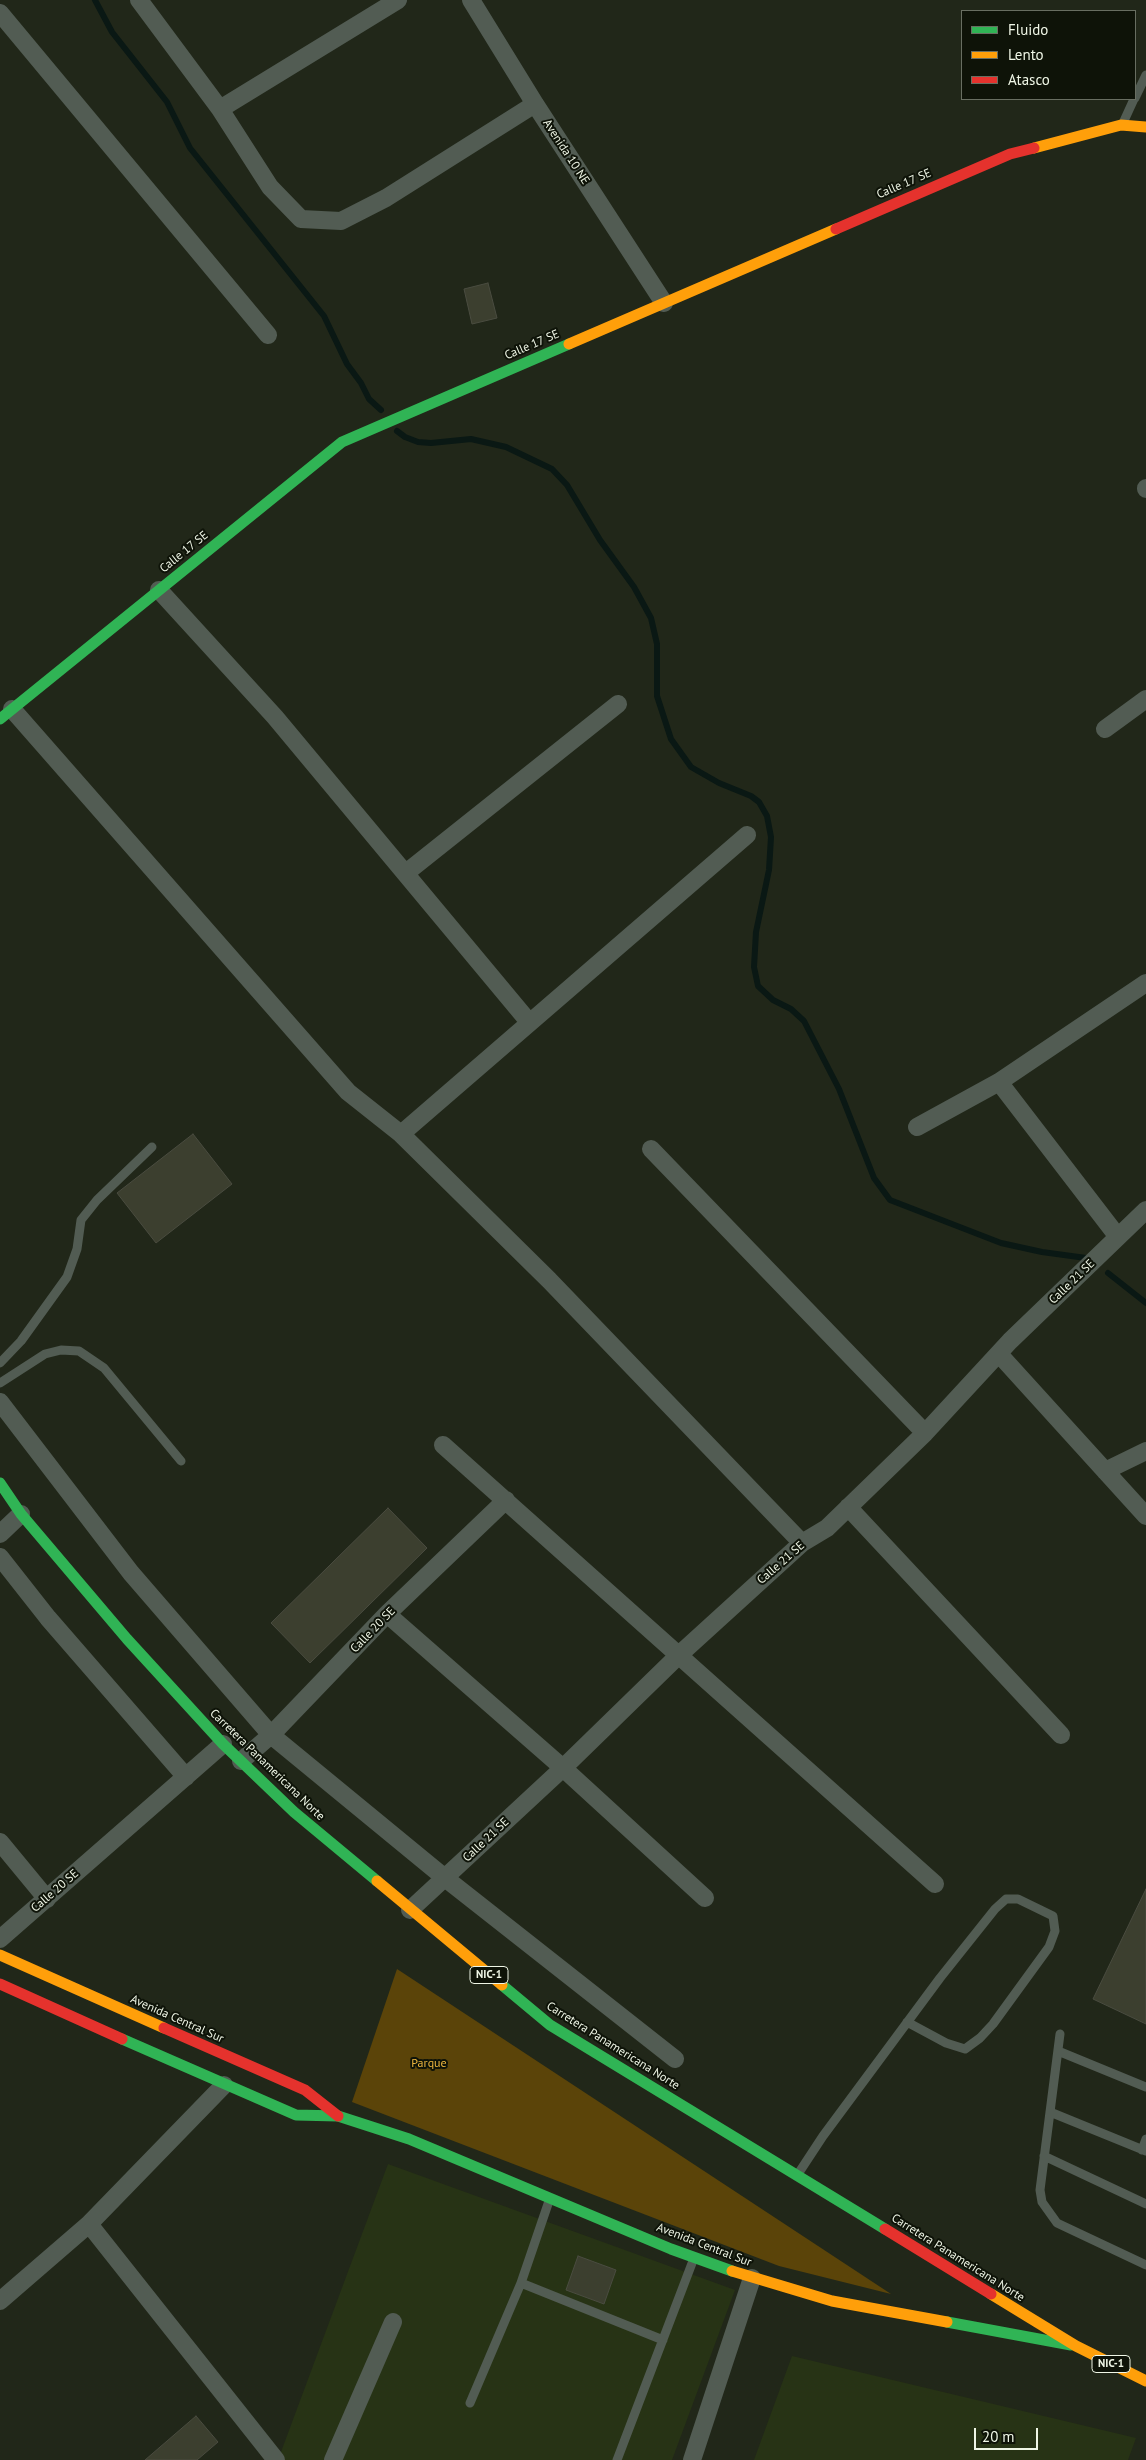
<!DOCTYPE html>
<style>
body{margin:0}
#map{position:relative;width:1146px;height:2460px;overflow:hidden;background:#212719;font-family:"PT Sans",sans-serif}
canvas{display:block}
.legend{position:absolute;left:961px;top:10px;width:175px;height:90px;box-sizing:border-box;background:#0e1308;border:1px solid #686e61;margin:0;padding:6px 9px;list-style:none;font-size:15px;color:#eff6e6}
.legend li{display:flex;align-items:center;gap:10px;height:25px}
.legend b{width:25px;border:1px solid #686e61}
.scale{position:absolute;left:974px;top:2428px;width:64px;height:22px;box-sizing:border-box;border:2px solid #eff6e6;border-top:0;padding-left:6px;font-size:15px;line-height:18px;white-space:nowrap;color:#eff6e6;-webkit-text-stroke:4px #0e1308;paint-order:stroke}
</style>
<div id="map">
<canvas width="1146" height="2460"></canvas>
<ul class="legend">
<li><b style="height:6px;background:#30b455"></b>Fluido</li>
<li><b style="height:6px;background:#ff9f0a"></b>Lento</li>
<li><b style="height:6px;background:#e5322d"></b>Atasco</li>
</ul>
<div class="scale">20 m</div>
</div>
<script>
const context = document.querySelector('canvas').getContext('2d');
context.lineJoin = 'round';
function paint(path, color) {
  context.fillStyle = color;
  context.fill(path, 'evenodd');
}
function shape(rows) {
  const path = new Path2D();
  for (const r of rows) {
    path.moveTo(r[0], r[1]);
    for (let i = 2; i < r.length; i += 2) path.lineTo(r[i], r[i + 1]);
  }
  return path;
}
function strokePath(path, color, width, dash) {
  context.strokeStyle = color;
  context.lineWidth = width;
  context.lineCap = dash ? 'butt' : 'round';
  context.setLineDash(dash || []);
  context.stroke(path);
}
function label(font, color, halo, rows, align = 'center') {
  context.font = font + ' "PT Sans",sans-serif';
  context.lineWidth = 4;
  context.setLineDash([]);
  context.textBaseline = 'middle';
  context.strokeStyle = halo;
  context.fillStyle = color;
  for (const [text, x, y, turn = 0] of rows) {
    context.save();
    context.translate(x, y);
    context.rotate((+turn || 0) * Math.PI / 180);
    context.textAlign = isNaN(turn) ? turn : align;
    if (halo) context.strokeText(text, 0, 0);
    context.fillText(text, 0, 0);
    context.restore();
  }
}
const built = shape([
 [388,2164,735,2290,672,2460,278,2460],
 [792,2356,1136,2438,1128,2460,754,2460]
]);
const green = shape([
 [397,1969,891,2294,779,2266,352,2102]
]);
const stream = shape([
 [95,0,112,32,167,102,190,148,324,316,347,364,361,383,369,399,381,410],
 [397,431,405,437,418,442,431,443,471,439,506,447,552,469,567,485,600,540,634,587,651,618,657,644,657,696,671,739,691,767,719,783,751,796,759,802,767,816,771,837,769,870,756,932,754,967,758,986,773,1000,791,1009,804,1021,839,1089,874,1178,890,1200,1001,1243,1042,1252,1086,1258],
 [1108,1273,1146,1303]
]);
const building = shape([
 [488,283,497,318,472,324,464,289,488,283],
 [193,1134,232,1184,156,1243,117,1193,193,1134],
 [388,1508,427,1548,310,1663,271,1623,388,1508],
 [1146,1889,1146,2024,1093,1999,1146,1889],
 [578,2256,616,2270,604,2304,566,2290,578,2256],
 [196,2416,218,2442,197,2460,145,2460,196,2416]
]);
const lane = shape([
 [1135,98,1146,75],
 [1123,123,1134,99],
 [0,1363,21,1341,67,1277,77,1249,81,1220,97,1200,152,1147],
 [0,1383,45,1354,61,1350,79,1351,104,1368,181,1461],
 [1060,2034,1040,2190,1042,2202,1057,2223,1146,2265],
 [1058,2051,1146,2087],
 [1050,2112,1146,2151],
 [1142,2150,1146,2139],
 [1044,2156,1146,2204],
 [798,2174,823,2136,940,1978,995,1909,1006,1899,1018,1899,1053,1916,1055,1931,1049,1947,993,2024,980,2038,965,2049,946,2043,907,2022],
 [521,2283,549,2201],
 [470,2403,521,2283,663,2340],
 [617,2460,694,2258]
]);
const street = shape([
 [139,0,220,109,270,187,301,219,341,221,386,198,535,104],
 [471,0,535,104,664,303],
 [0,13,268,335],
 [220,109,398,0],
 [1146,488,1146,489],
 [159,590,275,717,529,1022],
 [12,709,348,1092,401,1134,549,1280,802,1543],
 [1105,729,1146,699],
 [407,872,618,704],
 [999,1082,1118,1237],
 [917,1127,999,1082,1146,983],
 [401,1134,747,835],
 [651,1149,925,1433],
 [999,1354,1146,1516],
 [0,1402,131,1573,271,1735,445,1878,675,2059],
 [443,1445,935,1884],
 [1105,1471,1146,1451],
 [848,1507,1061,1735],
 [0,1534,21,1514],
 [0,1557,48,1618,186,1777],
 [387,1614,563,1768,705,1898],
 [241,1761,271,1735,387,1614,506,1500],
 [0,1842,47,1899],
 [410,1910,563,1768,680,1654,802,1543,827,1528,925,1433,1010,1341,1146,1210],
 [0,1939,223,1744],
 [89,2224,276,2460],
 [0,2301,89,2224,224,2085],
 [333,2460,393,2322],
 [692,2460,752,2278]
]);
const fast = shape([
 [0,719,342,442,569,344],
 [0,1483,21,1514,127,1639,223,1744,294,1812,377,1881],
 [502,1985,550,2025,885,2229],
 [122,2039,296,2115,338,2116,409,2139,671,2249,732,2271],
 [947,2322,1071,2345]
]);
const slow = shape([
 [1034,148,1121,125,1146,127],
 [569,344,836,229],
 [377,1881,502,1985],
 [0,1955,164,2028],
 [732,2271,832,2301,947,2322],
 [991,2294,1076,2346,1146,2381]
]);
const jam = shape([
 [836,229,1010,154,1034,148],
 [0,1984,122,2039],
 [164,2028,305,2090,338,2116],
 [885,2229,991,2294]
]);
const shields = [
 [489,1975,38],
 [1111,2364,38]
];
const shieldNames = [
 ["NIC-1",489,1975],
 ["NIC-1",1111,2364]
];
const streetNames = [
 ["Avenida 10 NE",566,152,57],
 ["Calle 17 SE",904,184,-23],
 ["Calle 17 SE",532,345,-23],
 ["Calle 17 SE",184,552,-39],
 ["Calle 21 SE",1072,1282,-44],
 ["Calle 21 SE",781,1563,-41],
 ["Calle 20 SE",373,1630,-46],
 ["Carretera Panamericana Norte",267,1765,44],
 ["Calle 21 SE",486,1840,-43],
 ["Calle 20 SE",55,1891,-41],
 ["Avenida Central Sur",177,2019,24],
 ["Carretera Panamericana Norte",613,2046,32],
 ["Avenida Central Sur",704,2245,21],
 ["Carretera Panamericana Norte",958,2258,32]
];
const parkNames = [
 ["Parque",429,2064]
];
paint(built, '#273315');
paint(green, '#5b4409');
strokePath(stream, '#0a1814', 6);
paint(building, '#3c3f2f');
strokePath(building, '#4a4c40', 1);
strokePath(lane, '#525c53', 9);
strokePath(street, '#525c53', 18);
strokePath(fast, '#30b455', 11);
strokePath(slow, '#ff9f0a', 11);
strokePath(jam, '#e5322d', 11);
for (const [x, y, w] of shields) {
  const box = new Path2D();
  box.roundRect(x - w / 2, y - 8.5, w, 17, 4);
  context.fillStyle = '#0e1308';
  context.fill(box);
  strokePath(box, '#eff6e6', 1);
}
label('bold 11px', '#eff6e6', null, shieldNames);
label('12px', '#eff6e6', '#0e1308', streetNames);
label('12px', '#eeb63e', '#0e1308', parkNames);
</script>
